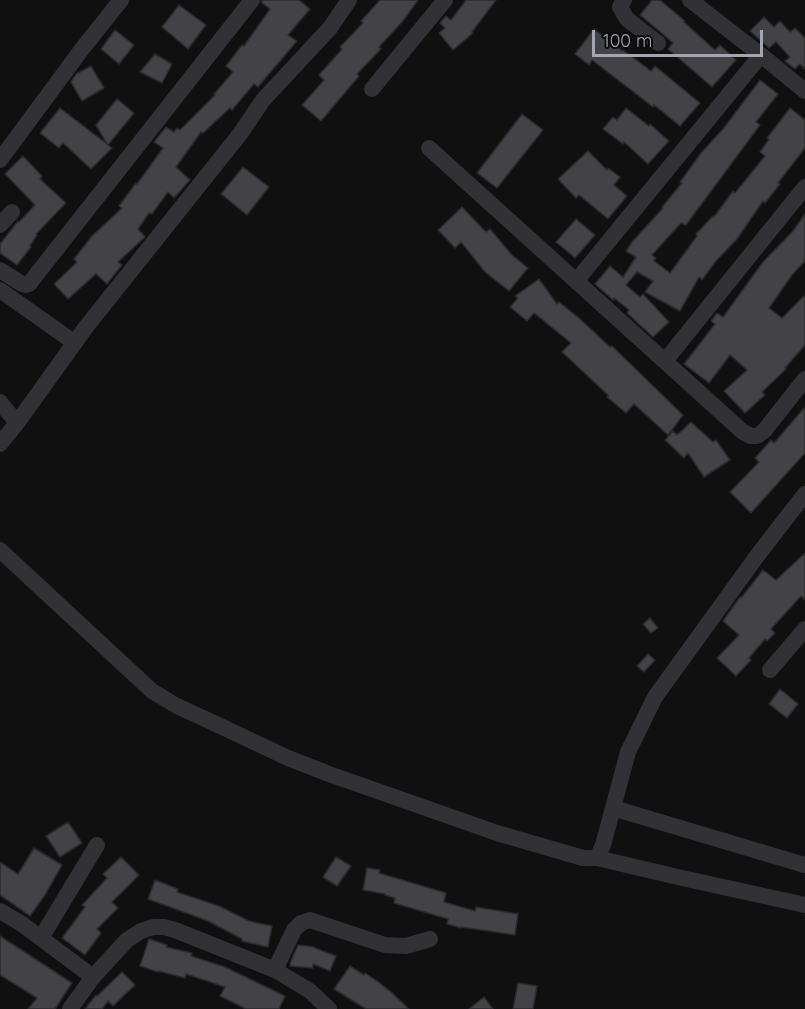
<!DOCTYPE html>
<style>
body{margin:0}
#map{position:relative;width:805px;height:1009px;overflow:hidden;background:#101011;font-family:Quicksand,sans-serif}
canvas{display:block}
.scale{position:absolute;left:592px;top:30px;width:171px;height:27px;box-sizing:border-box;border:3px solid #a3a6b1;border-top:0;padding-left:8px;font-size:18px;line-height:21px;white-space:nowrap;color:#a3a6b1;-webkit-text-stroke:4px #0b0b0c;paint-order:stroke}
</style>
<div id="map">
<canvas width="805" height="1009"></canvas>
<div class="scale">100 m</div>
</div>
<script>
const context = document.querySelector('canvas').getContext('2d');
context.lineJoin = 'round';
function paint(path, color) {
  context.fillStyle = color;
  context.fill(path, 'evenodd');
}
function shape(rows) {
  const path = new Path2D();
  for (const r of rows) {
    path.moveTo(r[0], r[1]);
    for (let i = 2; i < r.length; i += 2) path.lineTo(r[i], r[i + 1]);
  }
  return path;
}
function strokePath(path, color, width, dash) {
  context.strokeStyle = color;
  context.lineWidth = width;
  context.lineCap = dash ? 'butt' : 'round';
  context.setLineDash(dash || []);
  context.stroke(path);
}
const building = shape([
 [262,0,299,0,310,9,288,35,297,41,258,87,254,84,232,110,230,108,203,133,201,132,176,167,190,180,174,198,168,192,152,214,149,213,138,229,145,237,118,262,122,265,107,284,96,274,68,299,54,284,77,262,74,259,92,236,122,208,119,206,136,183,137,184,163,148,154,142,166,127,174,132,177,128,180,130,215,95,214,94,233,72,226,66,242,45,244,46,270,9,262,3,262,0],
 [380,0,418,0,403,21,379,47,381,49,357,74,359,76,321,121,302,105,324,80,319,75,342,49,340,47,363,23,361,21,380,0],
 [466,0,496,0,472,32,473,33,453,50,439,33,445,28,440,23,446,16,451,20,466,0],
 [652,0,660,0,685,21,684,22,715,50,720,45,736,60,712,87,668,49,673,43,664,35,640,15,652,0],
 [179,5,206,25,188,49,162,27,179,5],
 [764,17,774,27,780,21,790,32,795,28,805,38,805,69,800,64,795,69,785,61,790,57,776,42,769,48,750,31,764,17],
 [594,29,622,51,623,50,651,71,655,66,700,103,680,126,654,105,653,107,592,60,589,65,575,54,594,29],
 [115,30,134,45,119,64,101,49,115,30],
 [155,54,172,64,162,83,140,72,155,54],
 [91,66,104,88,82,101,71,82,76,74,91,66],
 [760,80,778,94,756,122,760,125,686,225,681,223,652,255,656,258,654,261,670,273,697,236,696,234,713,216,714,217,733,191,735,193,765,156,760,152,769,139,767,138,790,108,805,120,805,148,778,183,780,184,765,203,763,201,737,239,716,261,702,280,699,277,680,311,645,292,653,281,637,272,626,285,640,297,643,294,669,322,653,337,627,313,629,310,614,298,613,300,595,284,610,266,623,277,636,257,626,251,632,242,663,208,662,207,682,183,680,182,701,153,723,129,760,80],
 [117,99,134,113,108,145,112,148,91,169,63,143,59,148,40,133,60,108,107,144,96,125,117,99],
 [626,108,649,126,650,124,669,141,648,164,624,142,623,144,603,129,613,117,617,120,626,108],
 [522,114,543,130,497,188,477,173,522,114],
 [588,151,607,170,608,168,620,177,614,185,627,196,608,219,579,195,576,198,558,179,588,151],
 [23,156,42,176,40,179,66,203,36,234,37,235,30,246,31,247,17,265,0,253,0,244,18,221,19,222,35,205,5,174,23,156],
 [243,167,269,187,247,215,221,194,243,167],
 [462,207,486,232,490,229,511,254,528,268,509,291,485,272,461,242,455,248,438,230,462,207],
 [805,214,805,261,792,275,769,308,782,318,805,295,805,345,785,368,786,369,762,392,765,395,745,413,724,391,747,370,730,355,709,383,684,364,715,324,711,321,717,313,723,317,763,262,793,231,805,214],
 [576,219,595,235,575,258,556,242,576,219],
 [539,279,557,304,559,302,579,318,610,347,612,346,683,415,668,435,634,404,626,413,607,397,609,396,562,352,571,343,534,313,527,321,510,307,518,298,515,296,539,279],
 [805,407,805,453,751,513,730,492,759,462,755,458,771,440,774,443,805,407],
 [691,422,713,442,716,440,730,460,704,477,688,453,684,458,665,440,673,431,677,435,691,422],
 [805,553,805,600,801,596,771,629,775,633,767,641,765,639,749,658,751,660,736,676,717,658,739,635,723,621,740,597,741,598,763,570,776,580,805,553],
 [650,618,658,628,651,633,643,624,650,618],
 [648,654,655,660,644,672,637,666,648,654],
 [780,689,798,704,787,718,769,704,780,689],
 [68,822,82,843,60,857,46,836,68,822],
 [34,848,62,865,45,895,30,916,0,895,0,862,18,874,34,848],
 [121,857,139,875,112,902,118,908,97,929,101,933,85,955,62,938,85,907,82,905,107,878,103,874,121,857],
 [336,857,351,866,337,886,323,877,336,857],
 [367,868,380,870,379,873,446,893,444,902,475,911,476,907,518,914,515,935,461,927,461,928,447,924,448,919,394,903,395,898,385,895,385,894,363,890,367,868],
 [155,880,178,889,177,892,219,906,249,921,272,926,268,947,242,941,242,939,208,921,148,899,155,880],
 [0,936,72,983,55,1009,28,1009,37,998,0,975,0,936],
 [149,939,167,945,166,947,192,953,191,956,225,967,256,982,285,996,279,1009,246,1009,220,996,225,987,186,974,185,978,158,971,158,972,140,966,149,939],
 [298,945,315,947,315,948,336,956,330,971,313,964,313,968,290,966,291,961,298,945],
 [350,966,364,975,365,973,377,981,391,992,409,1009,366,1009,334,989,350,966],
 [122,972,135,985,113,1006,108,1001,102,1009,85,1009,96,995,97,996,122,972],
 [518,983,537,986,533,1009,513,1009,518,983],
 [484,997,493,1009,469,1009,484,997]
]);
const minor = shape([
 [624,0,620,7,627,19,658,43],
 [690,0,761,55,805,91],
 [372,89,445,0],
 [429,148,743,432,751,436,757,436,764,431,805,379],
 [0,160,82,49,121,0],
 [0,225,12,212],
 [0,270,22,284,25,285,29,284,252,0],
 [577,280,761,55],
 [0,290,75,343],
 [665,361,805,187],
 [0,402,17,423],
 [0,444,17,423,86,327,240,134,263,100,330,28,349,0],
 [0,550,152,691,177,706,216,724,288,758,329,774,497,833,583,858,597,858,603,845,613,808,805,865],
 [770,670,805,629],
 [613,808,628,752,655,697,757,556,805,494],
 [597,858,682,878,805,905],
 [0,911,22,924,93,977],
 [41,938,97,845],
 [275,970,294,930,301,923,310,920,385,945,406,946,430,939],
 [70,1009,93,977,127,940,141,931,153,927,164,927,175,930,275,970,310,991,329,1009]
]);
paint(building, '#424247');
strokePath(building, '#2b2a2d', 1.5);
strokePath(minor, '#323236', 16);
</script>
